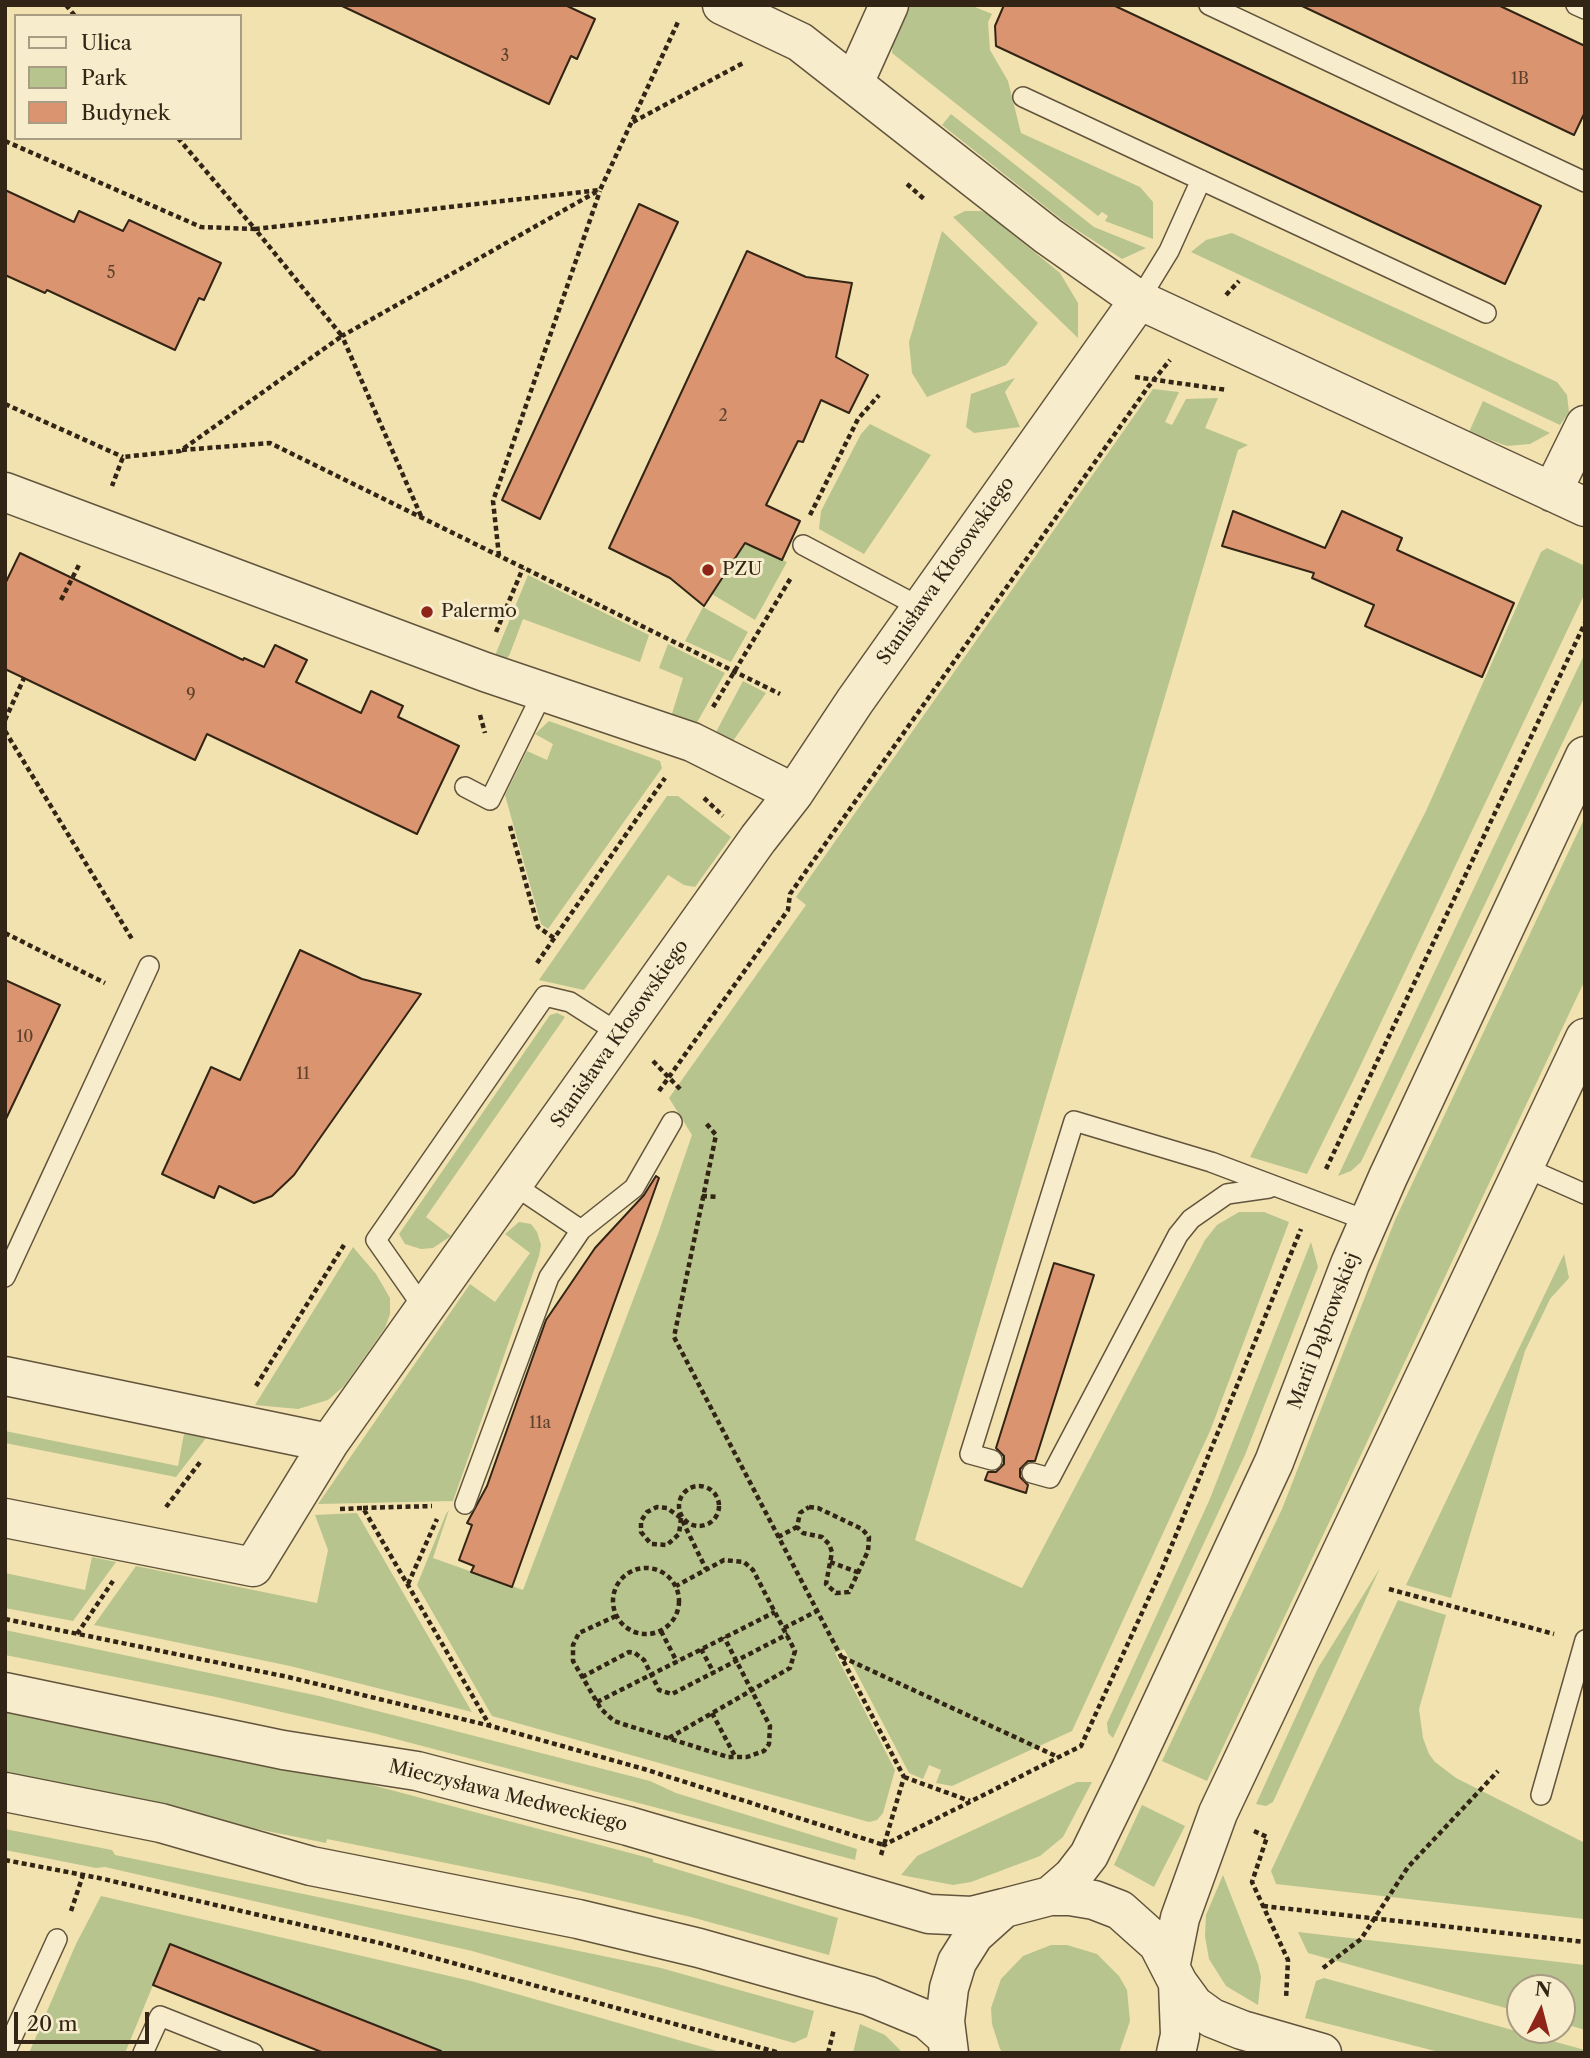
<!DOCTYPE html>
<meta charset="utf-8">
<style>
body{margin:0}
#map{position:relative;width:1590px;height:2058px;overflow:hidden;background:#f2e2b0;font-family:"Libre Caslon Text",serif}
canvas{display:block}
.frame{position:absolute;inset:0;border:7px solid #322515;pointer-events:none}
.legend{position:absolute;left:14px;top:14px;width:228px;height:126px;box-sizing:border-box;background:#f7eccc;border:2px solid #a89c83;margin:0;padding:9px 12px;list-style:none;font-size:21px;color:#322515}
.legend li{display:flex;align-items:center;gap:14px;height:35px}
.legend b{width:35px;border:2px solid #a89c83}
.north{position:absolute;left:1506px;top:1974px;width:70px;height:70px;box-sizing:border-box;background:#f7eccc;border:2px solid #a89c83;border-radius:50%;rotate:6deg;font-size:19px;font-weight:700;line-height:28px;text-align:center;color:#322515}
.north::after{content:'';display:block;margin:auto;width:24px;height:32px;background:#8f2418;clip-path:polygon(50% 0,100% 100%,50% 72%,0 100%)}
.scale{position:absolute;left:14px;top:2012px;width:135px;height:32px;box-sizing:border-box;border:4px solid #322515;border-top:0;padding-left:9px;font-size:21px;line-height:24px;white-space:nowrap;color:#322515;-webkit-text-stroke:5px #f7eccc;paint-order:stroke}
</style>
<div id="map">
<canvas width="1590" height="2058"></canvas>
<div class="frame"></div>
<ul class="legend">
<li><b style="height:9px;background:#f7eccc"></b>Ulica</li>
<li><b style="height:19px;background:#b7c48e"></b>Park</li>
<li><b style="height:19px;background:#db9470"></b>Budynek</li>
</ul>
<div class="north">N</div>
<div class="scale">20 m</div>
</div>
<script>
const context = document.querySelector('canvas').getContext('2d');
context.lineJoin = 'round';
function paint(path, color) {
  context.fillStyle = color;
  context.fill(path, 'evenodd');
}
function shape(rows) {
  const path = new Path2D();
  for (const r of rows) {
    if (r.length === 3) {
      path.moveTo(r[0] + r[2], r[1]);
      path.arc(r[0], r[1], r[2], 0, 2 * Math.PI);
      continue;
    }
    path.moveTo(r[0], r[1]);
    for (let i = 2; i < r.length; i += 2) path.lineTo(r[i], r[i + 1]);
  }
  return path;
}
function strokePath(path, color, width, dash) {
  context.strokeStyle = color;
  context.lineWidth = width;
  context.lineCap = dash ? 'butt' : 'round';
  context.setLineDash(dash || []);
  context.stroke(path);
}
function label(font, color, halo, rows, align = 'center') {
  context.font = font + ' "Libre Caslon Text",serif';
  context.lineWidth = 6;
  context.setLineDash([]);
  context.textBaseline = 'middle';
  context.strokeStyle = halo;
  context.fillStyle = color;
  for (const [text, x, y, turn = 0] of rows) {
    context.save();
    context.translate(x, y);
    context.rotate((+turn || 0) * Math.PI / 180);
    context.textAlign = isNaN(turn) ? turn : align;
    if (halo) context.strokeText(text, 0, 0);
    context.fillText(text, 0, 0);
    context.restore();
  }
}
const green = shape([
 [909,5,970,5,992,14,988,22,990,50,1008,81,1021,133,1140,187,1153,202,1153,239,1105,221,1108,216,1102,212,1098,216,892,53,893,38],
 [951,114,1094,227,1146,248,1122,259,1066,223,942,125],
 [965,211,981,211,989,215,1060,273,1078,303,1078,338,953,217],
 [942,231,1038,323,1006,365,927,397,912,373,909,342],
 [1232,233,1557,382,1567,395,1569,412,1560,425,1191,252,1206,240],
 [1015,378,1005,392,1020,427,974,433,966,427,971,394],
 [1153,389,1179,392,1165,422,1172,425,1186,399,1218,398,1205,428,1248,445,1238,450,915,1540,1022,1588,1205,1240,1217,1225,1239,1212,1264,1212,1289,1222,1210,1431,1072,1731,952,1786,936,1783,941,1770,929,1765,923,1779,909,1773,844,1649,835,1653,895,1770,883,1813,877,1820,869,1822,492,1716,417,1585,446,1514,449,1510,433,1558,523,1590,658,1234,692,1135,669,1098,806,905,796,897],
 [1483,401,1550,433,1530,444,1507,446,1469,432],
 [870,424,931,455,864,554,819,529,821,511,861,434],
 [745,543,787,562,755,620,712,594],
 [1547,548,1585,566,1585,593,1354,1079,1307,1174,1250,1157,1426,811,1541,552],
 [528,575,649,635,640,662,523,619,509,656,503,661,494,658],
 [703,607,748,632,731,662,685,641],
 [668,644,725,673,695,726,671,717,683,678,659,668],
 [1585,653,1585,696,1361,1162,1351,1171,1338,1176],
 [743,681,766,693,733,741,715,734],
 [549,721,660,761,662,768,548,929,541,924,505,795,527,751,547,760,553,744,535,734],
 [667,796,678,796,731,837,695,887,684,885,668,875,584,990,539,980],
 [1585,817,1585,980,1207,1781,1162,1761,1282,1509,1395,1220],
 [557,1013,565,1017,426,1217,451,1236,433,1248,421,1249,405,1244,399,1234,550,1015],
 [519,1222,531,1224,537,1232,541,1245,539,1256,453,1501,318,1504,470,1284,495,1302,530,1253,505,1234],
 [1311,1242,1318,1267,1245,1455,1113,1738,1108,1733,1107,1723,1209,1501],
 [353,1247,376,1274,390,1298,390,1314,385,1328,344,1386,328,1400,298,1409,255,1405],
 [1564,1254,1569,1278,1550,1299,1525,1351,1451,1598,1406,1585],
 [5,1431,178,1466,184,1434,206,1438,176,1477,5,1443],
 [357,1513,472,1712,290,1666,94,1625,136,1566,317,1603,328,1550,315,1515],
 [92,1557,116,1562,73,1621,5,1608,5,1573,85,1590],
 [1380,1568,1273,1802,1266,1806,1256,1804,1318,1668],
 [1398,1600,1446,1615,1419,1709,1423,1738,1429,1754,1435,1762,1456,1778,1585,1843,1585,1919,1276,1884,1271,1871],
 [5,1630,319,1696,650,1781,676,1793,857,1849,855,1860,373,1733,216,1697,5,1655],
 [5,1706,368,1784,653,1859,653,1862,838,1918,829,1955,691,1917,550,1884,327,1839,326,1843,5,1778],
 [1077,1782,1092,1782,1063,1837,1040,1856,971,1882,953,1885,901,1875,917,1856],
 [1142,1805,1185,1826,1154,1887,1114,1865],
 [5,1829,112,1850,115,1855,661,1968,814,2011,807,2037,794,2043,472,1951,105,1867,96,1868,5,1850],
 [1223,1875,1258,1964,1261,1977,1258,2005,1226,1986,1209,1959,1205,1936,1206,1915],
 [101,1896,471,1981,724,2053,447,2053,170,1944,125,2053,29,2053,76,1944],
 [1298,1932,1585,1965,1585,2030,1562,2023,1562,1988,1520,1988,1520,2012,1308,1953],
 [1051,1945,1067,1945,1097,1954,1119,1976,1127,1990,1130,2021,1119,2053,1003,2053,1000,2049,992,2024,991,2008,1001,1979,1023,1956],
 [1324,1978,1585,2050,1585,2053,1443,2053,1305,2018,1316,1981],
 [860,2024,885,2035,903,2053,853,2053]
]);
const building = shape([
 [340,5,565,5,595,19,577,59,571,56,549,104,340,5],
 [1004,5,1113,5,1541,206,1505,284,996,46,995,26,1004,5],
 [1300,5,1498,5,1585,46,1585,112,1574,135,1300,5],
 [5,190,74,222,79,211,123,231,129,220,221,263,204,300,199,298,175,350,47,290,45,293,5,275,5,190],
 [639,204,678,222,540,519,502,500,639,204],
 [747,251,806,277,852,283,836,357,868,375,849,413,821,400,803,442,798,441,766,505,800,521,782,560,745,543,704,606,670,578,609,548,747,251],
 [1233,511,1325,548,1342,511,1402,538,1397,550,1514,603,1482,677,1365,626,1374,605,1312,578,1314,573,1222,546,1233,511],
 [20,553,243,660,244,658,264,667,275,645,307,660,296,682,361,713,371,691,403,706,398,717,459,746,417,834,207,734,195,760,5,669,5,584,20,553],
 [300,950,362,979,421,994,294,1175,272,1196,254,1203,219,1186,214,1198,162,1174,211,1067,240,1080,300,950],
 [5,980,60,1005,5,1121,5,980],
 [656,1176,659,1178,512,1587,471,1572,474,1566,459,1560,472,1525,467,1523,487,1486,546,1320,595,1248,644,1195,656,1176],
 [1054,1263,1094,1275,1035,1461,1028,1461,1020,1469,1020,1477,1028,1485,1026,1493,985,1480,988,1472,996,1472,1004,1464,1004,1456,996,1448,1054,1263],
 [170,1944,441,2051,441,2053,324,2053,153,1985,170,1944]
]);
const path = shape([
 [66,5,75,16],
 [633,122,745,62],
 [178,138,255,229,600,190,678,22],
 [5,141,201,227,255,229,342,336,180,451,123,457,112,486],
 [907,184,924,199],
 [1226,295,1239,281],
 [1135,377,1227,390],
 [5,404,123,457],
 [182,450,270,443,780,694],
 [810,515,858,419,879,395],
 [421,516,342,336,596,192],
 [499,556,493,501,600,191],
 [61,600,79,565],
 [496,632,523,568],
 [713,707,792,576],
 [480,715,485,733],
 [5,720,24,678],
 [5,731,132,939],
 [704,798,723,816],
 [510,826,538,927,554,938],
 [5,933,105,983],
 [537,963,665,778],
 [653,1061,681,1090],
 [659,1091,788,910,790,894,804,874,1148,387,1170,360],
 [1326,1169,1585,623],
 [702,1196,718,1197],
 [256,1386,344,1245],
 [699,1506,20],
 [166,1507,201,1461],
 [809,1507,818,1508,862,1529,869,1537,868,1551,849,1592,836,1593,826,1584,832,1552,829,1544,822,1537,803,1533,797,1527,800,1513,809,1507],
 [363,1508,432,1506],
 [340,1509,363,1508,490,1726],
 [681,1518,679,1534,667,1545,651,1544,641,1532,641,1521,647,1512,657,1507,667,1508,681,1518,706,1569],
 [778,1537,797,1527],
 [830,1562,860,1573],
 [646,1601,33],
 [408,1584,437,1519],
 [1389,1589,1554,1634],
 [616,1616,579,1633,573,1645,573,1661,601,1709,614,1721,626,1725,728,1757,747,1757,764,1751,769,1744,770,1726,724,1637],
 [5,1619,288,1677,491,1726,644,1769,884,1845,904,1777,674,1337,716,1135,705,1122],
 [784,1628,817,1611],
 [661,1631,677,1662],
 [77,1634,113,1581],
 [701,1649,714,1673],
 [842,1657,1058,1757],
 [582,1677,629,1652,635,1653,644,1660,659,1690,672,1694,788,1634],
 [597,1702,775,1612],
 [712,1713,736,1758],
 [669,1738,790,1668,795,1651,753,1570,744,1562,724,1560,676,1586],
 [904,1777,970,1801],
 [1254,1831,1267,1837,1252,1882,1288,1960,1286,1999],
 [881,1855,884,1845,1081,1746,1162,1569,1301,1229],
 [5,1860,99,1878,384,1944,780,2053],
 [1263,1906,1585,1942],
 [71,1911,83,1875],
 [1323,1968,1361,1939,1408,1867,1498,1771],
 [828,2053,834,2029]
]);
const service = shape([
 [1209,5,1585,182],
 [1576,5,1585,9],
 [1023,97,1486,313],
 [1139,300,1169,251,1201,180],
 [803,545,920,607],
 [465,787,490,800,544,690],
 [1524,1167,1585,1194],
 [514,1185,581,1230],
 [5,1277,149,966],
 [425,1310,376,1240,545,996,570,1002,620,1034],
 [992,1460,970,1454,1074,1121,1211,1162,1368,1221],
 [1032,1473,1050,1478,1178,1235,1191,1219,1227,1194,1269,1188],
 [465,1504,549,1277,581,1230,634,1188,672,1122],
 [1541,1795,1585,1640],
 [5,2053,57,1939],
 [143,2053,160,2016,253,2053]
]);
const minor = shape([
 [722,5,800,42,1048,236,1139,300,1585,507],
 [854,83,889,5],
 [5,492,485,672,692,742,794,793],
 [1552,492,1585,425],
 [5,1376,329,1443],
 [5,1518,253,1567,329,1443,758,839,794,793,855,701,1139,300]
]);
const tertiary = shape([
 [5,1692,283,1750,417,1771,628,1826,929,1914,972,1916,1004,1908],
 [5,1792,161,1823,311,1866,578,1919,699,1948,869,1996,927,2020,945,2036],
 [1050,1896,1072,1877,1089,1855,1130,1771,1274,1462,1350,1264,1388,1177,1585,756],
 [1171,1963,1180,1918,1218,1813,1585,1038],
 [1178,1983,1194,2005,1212,2018,1242,2030,1322,2053],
 [949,2053,945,2021,949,1988,957,1962,974,1935,1004,1908,1050,1896,1070,1896,1094,1900,1120,1910,1158,1944,1178,1983,1180,2035,1176,2053]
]);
const markers = [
 [708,570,7,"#8f2418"],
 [427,612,7,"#8f2418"]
];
const numberNames = [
 ["3",505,56],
 ["1B",1520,79],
 ["5",111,273],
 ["2",723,416],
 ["9",191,695],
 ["10",25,1037],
 ["11",303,1074],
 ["11a",540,1423]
];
const poiNames = [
 ["PZU",722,570],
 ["Palermo",441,612]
];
const streetNames = [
 ["Stanisława Kłosowskiego",946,571,-55],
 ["Stanisława Kłosowskiego",620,1034,-55],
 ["Marii Dąbrowskiej",1324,1331,-69],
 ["Mieczysława Medweckiego",508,1796,14]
];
paint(green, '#b7c48e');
paint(building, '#db9470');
strokePath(building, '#322515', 2);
strokePath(service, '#62543c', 22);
strokePath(minor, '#62543c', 41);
strokePath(tertiary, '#62543c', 41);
strokePath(path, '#322515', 4.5, [5, 3.5]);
strokePath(service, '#f7eccc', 19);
strokePath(minor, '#f7eccc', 38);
strokePath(tertiary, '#f7eccc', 38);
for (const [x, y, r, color] of markers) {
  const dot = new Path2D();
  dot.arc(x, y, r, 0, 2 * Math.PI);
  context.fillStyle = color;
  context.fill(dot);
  strokePath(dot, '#f7eccc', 2.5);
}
label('16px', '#5c412c', null, numberNames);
label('19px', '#322515', '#f7eccc', poiNames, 'left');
label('19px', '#322515', '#f7eccc', streetNames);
</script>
